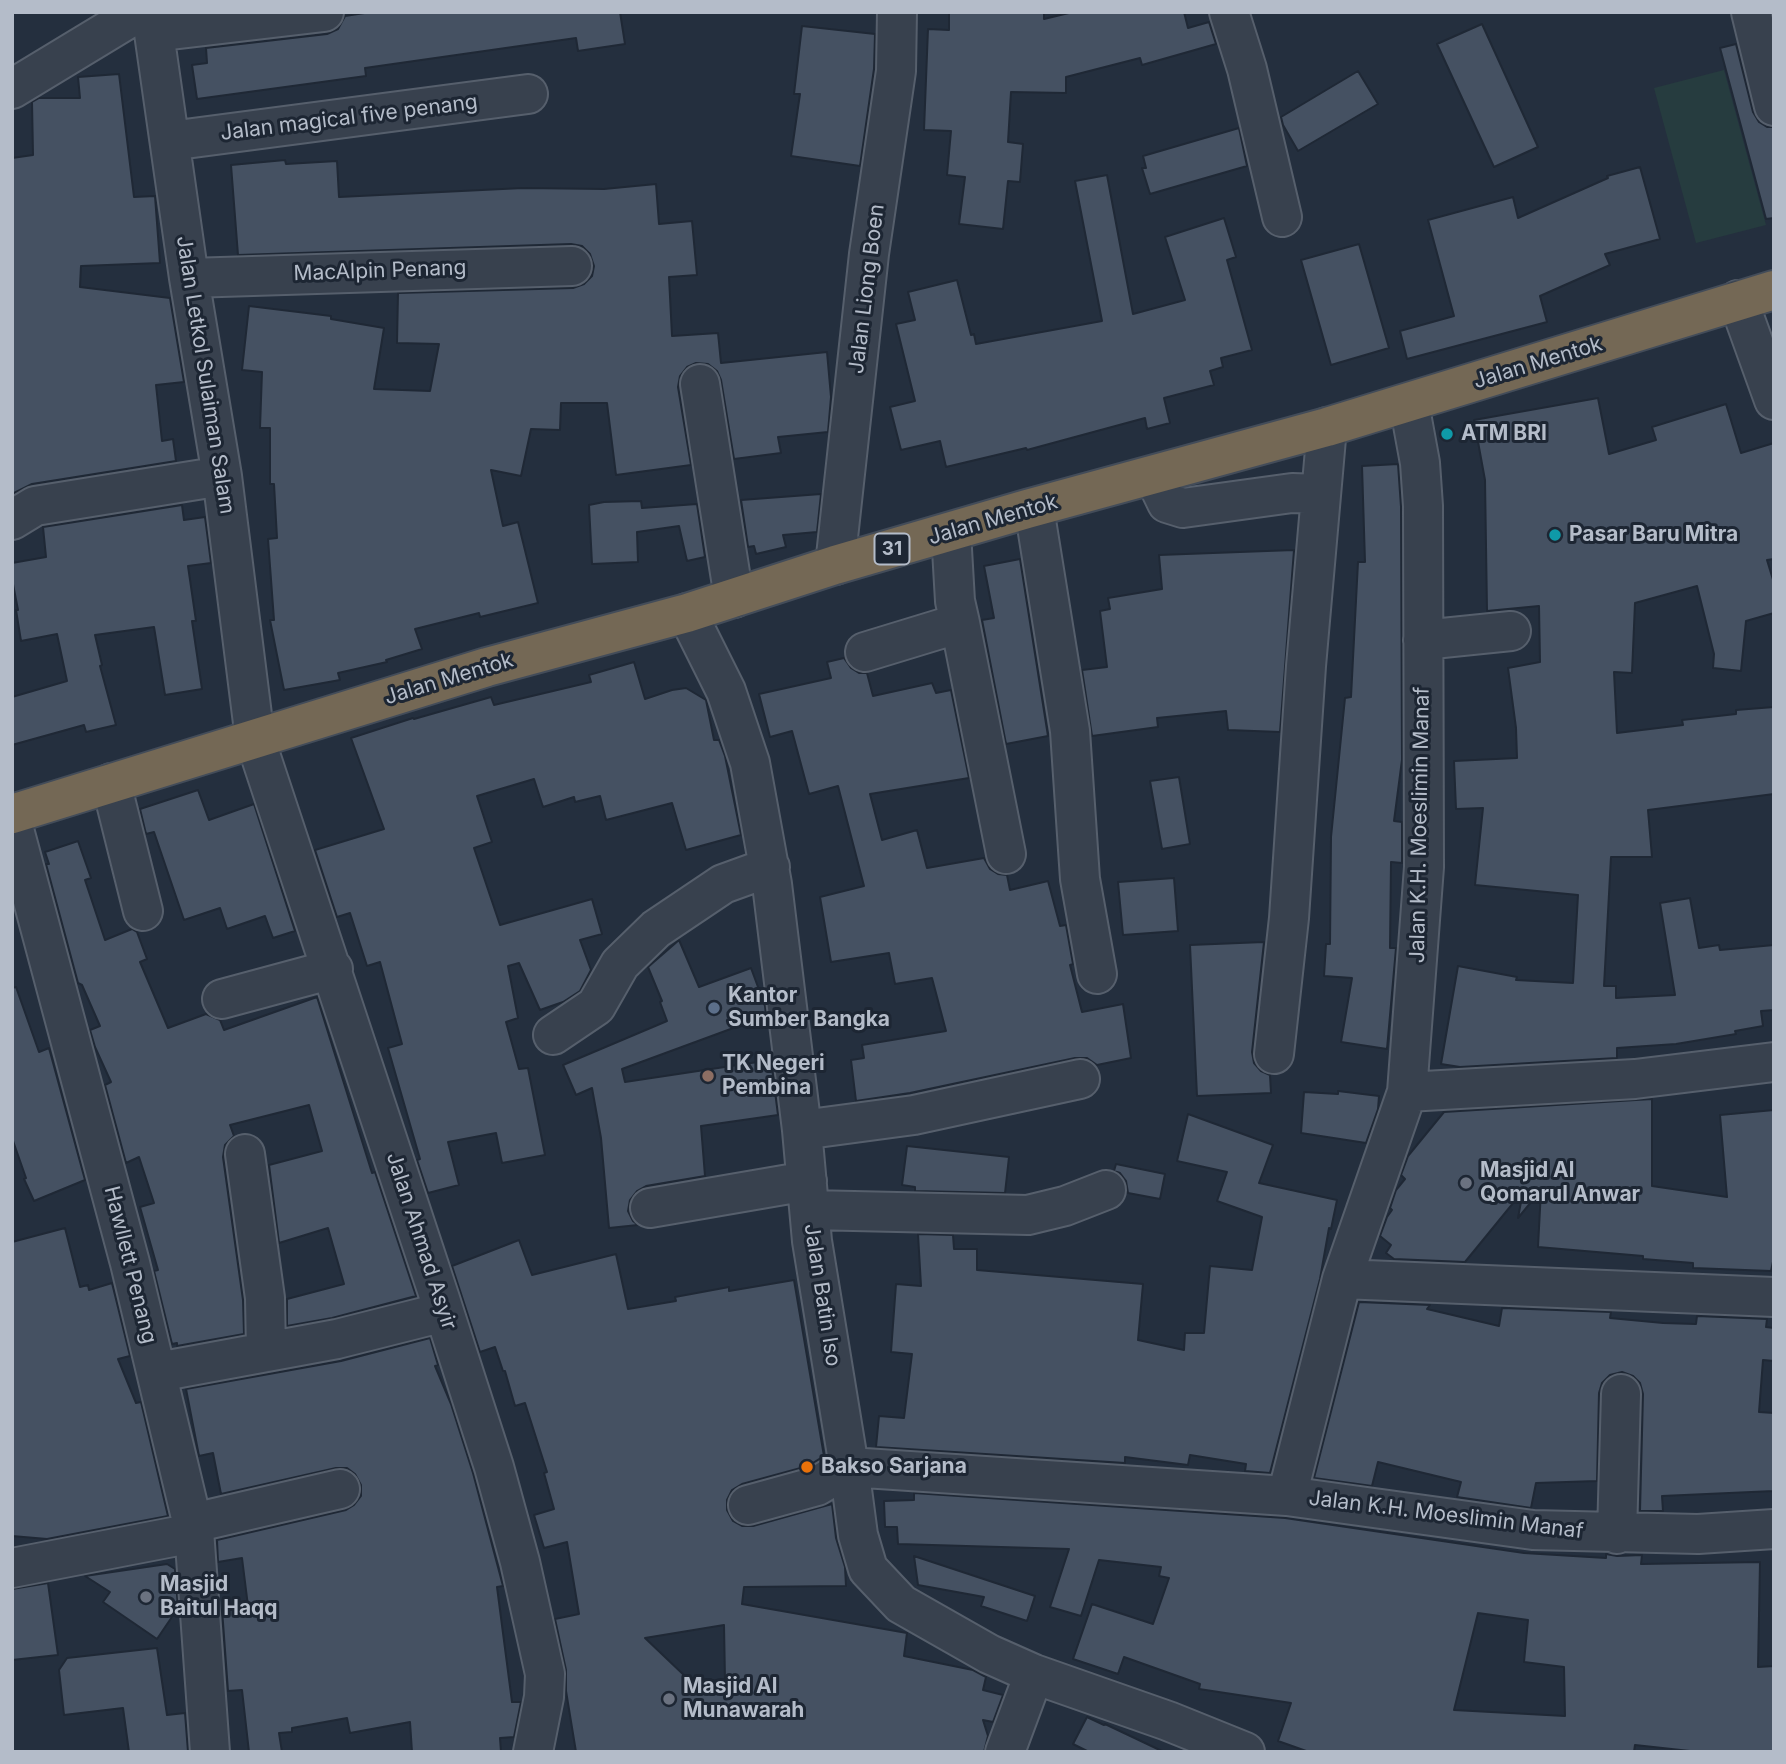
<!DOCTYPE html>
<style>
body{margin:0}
#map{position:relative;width:1786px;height:1764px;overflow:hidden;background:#242f3e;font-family:Inter,sans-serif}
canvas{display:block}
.frame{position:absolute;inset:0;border:14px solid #b4bcc9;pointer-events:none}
</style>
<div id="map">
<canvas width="1786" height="1764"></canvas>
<div class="frame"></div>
</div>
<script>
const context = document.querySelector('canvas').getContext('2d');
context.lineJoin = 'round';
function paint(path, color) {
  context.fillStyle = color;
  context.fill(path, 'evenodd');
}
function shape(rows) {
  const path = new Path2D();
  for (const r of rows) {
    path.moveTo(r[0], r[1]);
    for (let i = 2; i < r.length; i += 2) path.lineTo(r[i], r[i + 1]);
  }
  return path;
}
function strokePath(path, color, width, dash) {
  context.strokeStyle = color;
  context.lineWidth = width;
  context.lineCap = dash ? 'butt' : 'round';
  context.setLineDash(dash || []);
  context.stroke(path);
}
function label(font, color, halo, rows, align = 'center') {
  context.font = font + ' Inter,sans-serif';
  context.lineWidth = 6;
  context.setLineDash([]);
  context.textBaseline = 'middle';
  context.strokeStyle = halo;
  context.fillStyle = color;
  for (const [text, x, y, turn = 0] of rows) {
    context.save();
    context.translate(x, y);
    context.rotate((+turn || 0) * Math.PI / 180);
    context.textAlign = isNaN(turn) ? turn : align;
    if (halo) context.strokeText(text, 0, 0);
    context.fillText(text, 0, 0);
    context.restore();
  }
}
const green = shape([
 [1724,70,1766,225,1696,243,1654,88]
]);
const building = shape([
 [371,12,620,12,625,44,578,51,576,38,365,68,366,76,197,99,192,65,207,63,206,48,327,34,338,29,345,16,371,12],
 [949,12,1044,12,1044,19,1073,12,1184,12,1188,28,1209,22,1216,44,1142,65,1140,58,1066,77,1066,93,1011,92,1008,142,1023,144,1020,182,1008,181,1003,229,959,224,965,177,947,175,951,131,924,130,928,29,949,30,949,12],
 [1482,24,1538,147,1494,167,1437,44,1482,24],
 [802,26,875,34,874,69,860,166,791,156,800,94,794,94,802,26],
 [1736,44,1753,112,1759,122,1767,127,1774,127,1774,218,1766,219,1720,48,1736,44],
 [1358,71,1378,104,1298,151,1283,125,1281,117,1358,71],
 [119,74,134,197,155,196,160,263,81,266,80,287,170,298,184,382,156,385,162,441,173,439,176,461,32,484,12,494,12,158,33,155,32,102,39,98,80,98,78,77,119,74],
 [1239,128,1247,166,1150,194,1142,168,1146,168,1143,156,1239,128],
 [285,160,286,164,337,161,339,197,523,188,604,189,656,184,659,224,692,221,697,275,669,277,672,336,718,333,721,363,827,352,831,397,828,432,778,437,781,453,734,459,721,380,717,371,708,364,696,363,687,367,680,376,678,387,691,465,616,475,607,403,561,403,560,430,531,429,521,476,491,470,503,526,518,522,538,603,480,617,479,613,415,629,422,649,386,660,387,662,338,673,340,680,284,690,270,620,274,620,268,539,277,538,274,484,270,484,270,428,260,428,262,372,242,370,249,306,331,316,331,319,384,328,374,389,430,391,439,344,397,343,398,293,573,288,584,284,592,276,594,266,590,254,582,246,571,244,238,255,231,165,285,160],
 [1640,167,1660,239,1605,254,1610,265,1540,296,1547,322,1407,359,1400,331,1454,316,1428,220,1513,197,1518,218,1608,178,1607,176,1640,167],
 [1107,175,1133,314,1185,300,1165,237,1224,218,1236,257,1227,260,1252,350,1221,358,1223,367,1210,371,1214,385,1164,398,1170,423,1147,429,1145,418,1027,450,1026,448,946,467,940,441,901,450,890,407,915,401,896,324,915,320,908,292,957,280,971,335,974,334,976,344,1102,321,1075,181,1107,175],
 [1359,244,1389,348,1331,365,1301,260,1359,244],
 [1598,398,1609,454,1656,440,1652,427,1726,404,1741,453,1774,443,1774,559,1767,560,1774,583,1774,613,1746,621,1741,671,1713,668,1714,654,1697,586,1635,603,1632,673,1614,672,1617,733,1683,725,1682,720,1736,714,1736,710,1774,707,1774,794,1648,810,1652,857,1611,857,1604,986,1616,986,1616,998,1675,995,1660,903,1690,898,1699,948,1719,945,1720,950,1774,945,1774,1010,1761,1011,1763,1026,1735,1031,1736,1034,1676,1044,1617,1048,1617,1058,1460,1067,1441,1064,1458,966,1517,977,1516,980,1573,983,1578,895,1475,885,1483,808,1456,809,1454,761,1517,758,1516,728,1508,668,1540,662,1539,606,1487,611,1485,480,1474,420,1598,398],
 [1398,464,1401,507,1402,760,1394,821,1402,822,1402,863,1391,862,1390,948,1396,948,1387,1049,1341,1042,1352,978,1324,976,1326,944,1330,944,1331,837,1345,698,1351,697,1358,562,1365,562,1362,466,1398,464],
 [821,494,817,532,783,535,786,547,756,554,754,546,748,547,741,500,821,494],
 [641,501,642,508,697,504,705,557,687,561,679,526,637,532,638,562,592,564,589,505,604,502,641,501],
 [182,505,184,520,205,517,211,563,188,566,196,621,192,621,202,689,165,695,154,627,95,635,102,665,100,666,116,725,86,732,84,725,12,745,12,697,67,681,57,634,21,641,16,610,18,610,12,579,12,563,46,557,43,527,182,505],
 [1294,550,1280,732,1228,730,1226,711,1157,718,1158,727,1092,736,1082,670,1107,667,1100,611,1110,609,1108,598,1162,589,1159,555,1294,550],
 [1020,559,1048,736,1006,744,982,620,994,618,984,566,1020,559],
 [844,658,851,668,859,673,867,673,873,696,932,683,936,693,951,690,969,778,870,794,882,840,917,830,927,868,984,858,990,869,998,874,1007,875,1010,890,1048,881,1060,926,1066,925,1073,964,1070,965,1082,1012,1123,1004,1131,1058,1097,1065,1087,1058,1075,1058,910,1093,856,1101,851,1060,864,1058,862,1045,946,1031,932,978,895,984,889,953,831,962,820,897,864,886,838,786,809,794,792,731,770,737,759,694,831,678,827,662,844,658],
 [634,662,645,699,672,690,686,688,706,700,714,740,719,740,725,756,741,835,686,850,672,803,606,820,600,796,575,802,574,797,543,807,534,779,477,796,492,842,474,848,500,925,592,899,602,934,580,940,591,970,580,991,563,1002,540,1010,519,963,508,966,518,1018,506,1022,519,1069,528,1068,545,1155,502,1163,496,1133,448,1142,459,1185,428,1193,417,1160,420,1159,388,1048,402,1044,380,962,367,966,350,913,337,917,315,850,384,829,351,738,413,718,414,719,491,697,494,705,591,682,589,675,634,662],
 [1179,777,1190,844,1162,849,1150,781,1179,777],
 [198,790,209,820,254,804,295,931,273,938,265,916,227,929,220,908,184,920,154,832,146,834,140,809,198,790],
 [78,841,91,878,85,880,105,940,132,929,137,932,147,959,140,962,168,1028,206,1014,220,1020,224,1030,317,997,372,1173,375,1172,416,1296,332,1318,287,1326,287,1299,344,1284,328,1228,279,1243,269,1165,322,1151,309,1105,230,1125,234,1136,225,1145,223,1157,243,1300,244,1334,177,1346,177,1343,172,1344,154,1271,158,1270,140,1207,154,1203,139,1157,126,1163,105,1085,111,1082,95,1047,90,1030,100,1026,82,985,78,983,46,864,49,864,45,852,78,841],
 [1174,878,1178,931,1123,935,1118,882,1174,878],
 [679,940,699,987,751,968,765,1006,766,1016,622,1069,625,1082,771,1060,778,1115,701,1126,705,1176,646,1186,637,1191,630,1200,628,1211,633,1221,638,1225,609,1228,601,1138,592,1088,576,1095,563,1065,667,1021,660,1002,662,1001,648,967,679,940],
 [1264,942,1252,1052,1254,1063,1261,1071,1270,1075,1271,1093,1197,1096,1190,945,1264,942],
 [16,987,39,1052,49,1048,85,1180,34,1201,24,1179,26,1178,12,1138,12,988,16,987],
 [1338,1091,1379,1096,1378,1109,1366,1143,1301,1133,1304,1092,1338,1094,1338,1091],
 [1652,1099,1652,1186,1727,1197,1720,1115,1774,1110,1774,1257,1771,1271,1693,1268,1693,1263,1643,1259,1643,1256,1538,1247,1541,1190,1518,1218,1523,1191,1465,1262,1394,1259,1386,1253,1391,1245,1380,1236,1387,1217,1392,1210,1390,1208,1396,1190,1405,1179,1401,1175,1408,1156,1444,1112,1652,1099],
 [1188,1114,1273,1145,1259,1183,1337,1200,1331,1229,1329,1228,1320,1279,1270,1473,1245,1471,1246,1464,1190,1455,1188,1465,1125,1457,1125,1463,876,1447,879,1416,904,1418,912,1354,891,1352,896,1284,921,1286,918,1234,953,1235,954,1249,977,1249,977,1270,1143,1284,1138,1340,1184,1350,1185,1333,1204,1333,1210,1266,1252,1270,1262,1217,1217,1201,1227,1172,1177,1161,1188,1114],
 [907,1146,1009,1157,1005,1193,915,1191,915,1187,902,1185,907,1146],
 [1116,1164,1165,1174,1160,1199,1128,1193,1126,1181,1120,1173,1114,1171,1116,1164],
 [65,1228,80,1287,88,1285,89,1290,112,1283,130,1356,118,1359,136,1403,141,1402,168,1516,47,1539,12,1536,12,1242,65,1228],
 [519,1240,532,1275,616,1254,628,1309,676,1301,675,1297,729,1287,729,1291,794,1280,824,1456,808,1466,742,1484,732,1490,727,1500,727,1510,733,1521,742,1526,753,1526,832,1504,836,1538,845,1567,846,1586,744,1587,742,1604,907,1633,904,1656,973,1670,986,1677,983,1690,1003,1695,993,1722,983,1720,988,1736,984,1752,576,1752,566,1691,566,1670,555,1619,579,1614,567,1542,544,1548,534,1515,554,1509,544,1473,547,1472,525,1403,515,1406,505,1371,503,1371,495,1347,480,1352,452,1266,519,1240],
 [724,1625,725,1681,687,1678,645,1638,724,1625],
 [1359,1302,1430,1305,1427,1309,1499,1326,1502,1308,1611,1312,1610,1318,1663,1323,1696,1324,1697,1316,1767,1319,1766,1327,1774,1328,1774,1361,1763,1360,1759,1412,1774,1413,1774,1491,1662,1496,1663,1511,1640,1511,1643,1394,1640,1383,1633,1376,1622,1372,1610,1375,1602,1383,1599,1393,1597,1481,1536,1483,1531,1508,1457,1497,1461,1482,1378,1462,1372,1486,1314,1478,1359,1302],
 [430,1338,438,1365,435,1366,451,1404,473,1473,503,1586,497,1587,512,1702,521,1702,514,1737,500,1738,501,1752,412,1752,410,1722,350,1733,347,1718,292,1728,292,1732,279,1733,282,1752,249,1752,242,1690,228,1691,222,1609,248,1606,242,1558,218,1562,217,1540,346,1510,354,1505,361,1496,361,1485,355,1474,347,1468,336,1468,221,1494,213,1453,199,1456,186,1389,341,1361,430,1338],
 [914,1493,1285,1518,1524,1553,1606,1558,1606,1554,1617,1556,1642,1555,1641,1564,1760,1562,1758,1667,1774,1666,1774,1751,1699,1752,1635,1745,1634,1752,1309,1752,1278,1741,1291,1703,1199,1689,1200,1684,1124,1657,1118,1674,1073,1659,1092,1604,1153,1624,1169,1578,1159,1576,1161,1567,1099,1560,1081,1616,1050,1607,1069,1549,898,1544,897,1527,885,1527,884,1501,914,1500,914,1493],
 [1478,1613,1528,1620,1524,1662,1564,1667,1565,1716,1454,1710,1478,1613],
 [914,1556,1035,1596,1027,1621,981,1606,984,1597,918,1585,914,1556],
 [167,1564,175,1569,178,1608,157,1639,103,1602,110,1592,85,1576,167,1564],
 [48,1583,58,1655,12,1660,12,1589,48,1583],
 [157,1648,167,1715,185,1713,188,1752,129,1752,123,1708,64,1715,59,1670,67,1658,157,1648],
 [1087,1717,1104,1725,1105,1724,1164,1752,1089,1752,1073,1744,1087,1717]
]);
const minor = shape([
 [151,12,189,278,222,476,255,739,440,1299,494,1467,520,1562,545,1674,544,1697,533,1752],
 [1229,12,1247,69,1282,217],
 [1751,12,1774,106],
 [154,32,324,12],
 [12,89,139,12],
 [170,141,528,94],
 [189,278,572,266],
 [1738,300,1774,400],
 [700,384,734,598],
 [1154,476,1167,503,1183,508,1292,493,1321,494],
 [1034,508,1070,731,1080,879,1097,974],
 [12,520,35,506,222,476],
 [835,565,869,254,896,71,897,12],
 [687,613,726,691,750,763,772,884,802,1130,812,1241,849,1467,858,1535,868,1569,901,1604,989,1654,1034,1674,1168,1721,1245,1752],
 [960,623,1006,854],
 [1423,640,1511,631],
 [865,652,960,623,955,601,951,532],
 [111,783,143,911],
 [12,822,130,1263,194,1530,183,1535,12,1568],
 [222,999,333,969],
 [553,1035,596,1006,620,964,656,929,723,884,770,867],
 [1274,1054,1289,918,1306,666,1327,427],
 [1407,1092,1635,1079,1774,1062],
 [802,1130,914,1115,1080,1079],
 [245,1154,265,1298,266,1352],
 [650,1208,807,1181],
 [810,1210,1028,1215,1065,1206,1106,1190],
 [1342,1279,1774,1297],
 [158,1372,337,1339,444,1312],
 [1287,1496,1533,1530,1698,1534,1774,1529],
 [748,1505,817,1486,849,1467,1287,1496,1342,1279,1407,1092,1424,867,1423,506,1420,463,1409,403],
 [193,1523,340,1489],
 [194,1530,210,1752],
 [1617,1534,1621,1394],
 [1005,1752,1034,1674]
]);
const highway = shape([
 [12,814,487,667,687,613,835,565,1027,509,1327,427,1774,290]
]);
const markers = [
 [1447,434,7,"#0f9aa8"],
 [1555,535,7,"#0f9aa8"],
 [714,1008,7,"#5c6f8a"],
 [708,1076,7,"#8d6e63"],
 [1466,1183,7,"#6b7280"],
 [807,1467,7,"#e8710a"],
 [146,1597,7,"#6b7280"],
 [669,1699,7,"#6b7280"]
];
const shields = [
 [892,549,35]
];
const shieldNames = [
 ["31",892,549]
];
const streetNames = [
 ["Jalan magical five penang",349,118,-7],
 ["MacAlpin Penang",380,271,-2],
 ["Jalan Liong Boen",867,289,-83],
 ["Jalan Mentok",1538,363,-17],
 ["Jalan Letkol Sulaiman Salam",205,375,81],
 ["Jalan Mentok",993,520,-16],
 ["Jalan Mentok",449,679,-17],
 ["Jalan K.H. Moeslimin Manaf",1420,825,-89],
 ["Jalan Ahmad Asyir",421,1241,72],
 ["Hawllett Penang",130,1265,76],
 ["Jalan Batin Iso",822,1295,81],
 ["Jalan K.H. Moeslimin Manaf",1446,1515,7]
];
const poiNames = [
 ["ATM BRI",1461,434],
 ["Pasar Baru Mitra",1569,535],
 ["Kantor",728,996],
 ["Sumber Bangka",728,1020],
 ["TK Negeri",722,1064],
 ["Pembina",722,1088],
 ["Masjid Al",1480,1171],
 ["Qomarul Anwar",1480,1195],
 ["Bakso Sarjana",821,1467],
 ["Masjid",160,1585],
 ["Baitul Haqq",160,1609],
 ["Masjid Al",683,1687],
 ["Munawarah",683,1711]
];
paint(green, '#263c3f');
paint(building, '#455162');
strokePath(building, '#1f2835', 2);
strokePath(minor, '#565f6c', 42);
strokePath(highway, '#434c59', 42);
strokePath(minor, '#38414e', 38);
strokePath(highway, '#746855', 38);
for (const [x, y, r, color] of markers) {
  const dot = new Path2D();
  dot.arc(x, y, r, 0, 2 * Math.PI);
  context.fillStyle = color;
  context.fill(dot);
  strokePath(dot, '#1d2633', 2.5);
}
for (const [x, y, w] of shields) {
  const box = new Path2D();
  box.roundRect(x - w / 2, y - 15.5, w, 31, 5);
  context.fillStyle = '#1d2633';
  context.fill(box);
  strokePath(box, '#b4bcc9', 2);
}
label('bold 19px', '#b4bcc9', null, shieldNames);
label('21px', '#b4bcc9', '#1d2633', streetNames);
label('bold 21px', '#b4bcc9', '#1d2633', poiNames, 'left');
</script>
